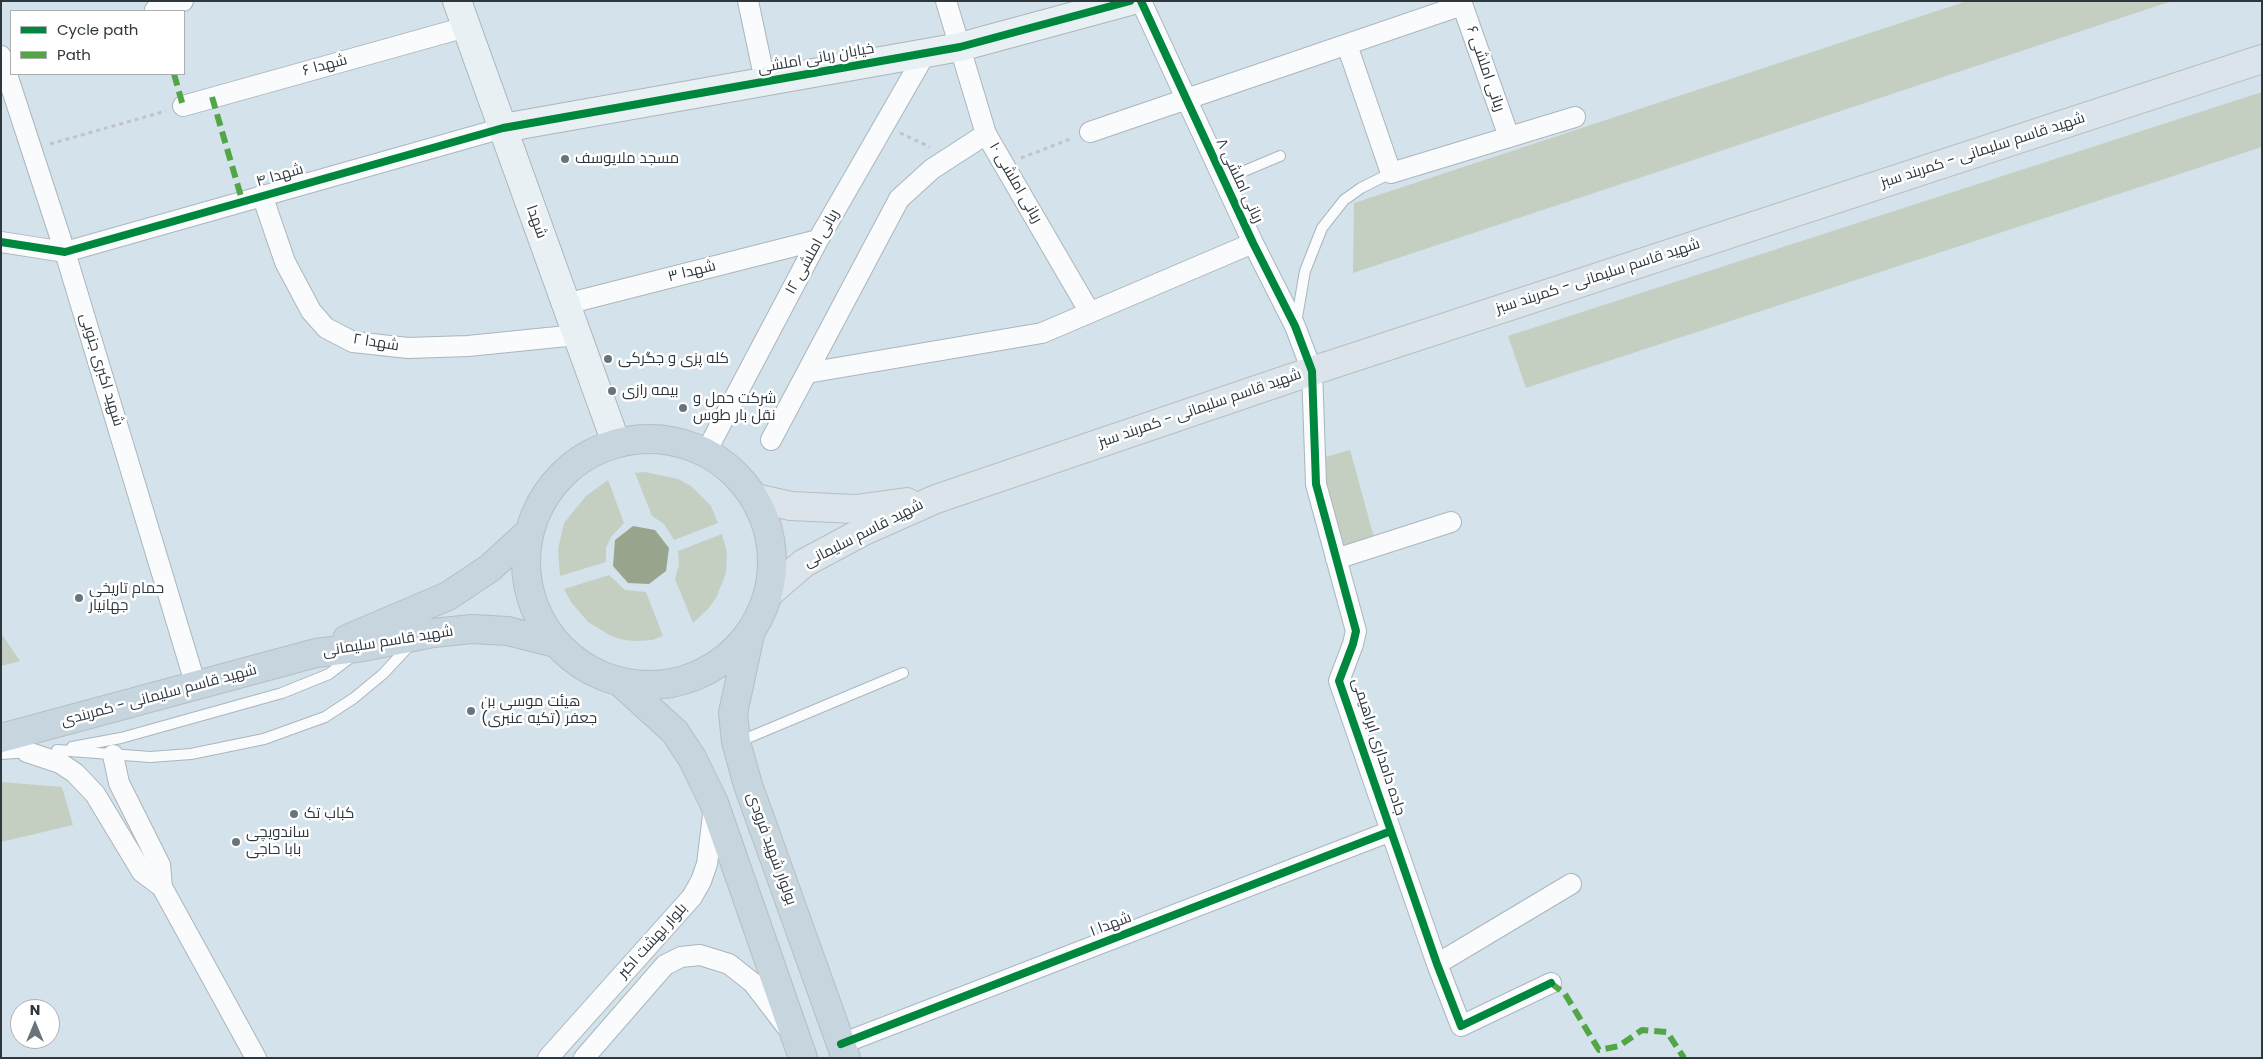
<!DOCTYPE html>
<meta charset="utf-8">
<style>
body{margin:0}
#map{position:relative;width:2263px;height:1059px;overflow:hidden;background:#d4e2eb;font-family:Poppins,sans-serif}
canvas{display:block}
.frame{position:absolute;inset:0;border:2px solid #2e373e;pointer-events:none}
.legend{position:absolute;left:10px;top:10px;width:175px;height:65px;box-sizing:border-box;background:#fff;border:1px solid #abafb2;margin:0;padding:6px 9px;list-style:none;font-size:15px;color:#2e373e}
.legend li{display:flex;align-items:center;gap:10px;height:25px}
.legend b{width:25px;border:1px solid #abafb2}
.north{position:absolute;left:10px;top:999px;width:50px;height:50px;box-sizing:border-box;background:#fff;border:1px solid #abafb2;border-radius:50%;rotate:0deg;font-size:14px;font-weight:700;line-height:20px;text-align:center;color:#2e373e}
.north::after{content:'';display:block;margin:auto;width:18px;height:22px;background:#68737b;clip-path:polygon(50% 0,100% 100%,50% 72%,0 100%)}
</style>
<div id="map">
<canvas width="2263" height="1059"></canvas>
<div class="frame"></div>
<ul class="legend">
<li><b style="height:6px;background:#00873e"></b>Cycle path</li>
<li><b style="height:6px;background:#52a646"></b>Path</li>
</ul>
<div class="north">N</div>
</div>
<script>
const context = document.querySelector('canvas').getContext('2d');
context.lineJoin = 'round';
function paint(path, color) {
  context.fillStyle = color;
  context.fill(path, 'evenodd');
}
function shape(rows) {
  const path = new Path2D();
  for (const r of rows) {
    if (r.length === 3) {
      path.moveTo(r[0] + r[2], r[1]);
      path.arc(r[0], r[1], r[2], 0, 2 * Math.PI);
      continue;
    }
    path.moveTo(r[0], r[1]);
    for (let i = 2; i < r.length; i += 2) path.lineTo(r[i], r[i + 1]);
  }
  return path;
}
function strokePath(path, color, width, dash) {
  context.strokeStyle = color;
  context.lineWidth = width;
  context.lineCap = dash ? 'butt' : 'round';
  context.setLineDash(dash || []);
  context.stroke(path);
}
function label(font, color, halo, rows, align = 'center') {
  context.font = font + ' Poppins,Cairo,sans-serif';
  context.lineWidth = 5;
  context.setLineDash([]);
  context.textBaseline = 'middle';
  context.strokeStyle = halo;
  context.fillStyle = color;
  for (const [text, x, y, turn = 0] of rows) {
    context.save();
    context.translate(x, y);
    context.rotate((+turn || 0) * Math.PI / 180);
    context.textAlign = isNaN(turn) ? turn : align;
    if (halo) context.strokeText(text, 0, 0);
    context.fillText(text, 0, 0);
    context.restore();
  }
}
const green = shape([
 [1967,1,2172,1,1353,273,1354,203],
 [2262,92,2262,147,1526,388,1508,336],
 [1350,450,1375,541,1343,550,1318,459],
 [645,472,678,479,691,486,711,506,718,523,674,540,664,524,652,516,635,473],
 [608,480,624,523,611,537,606,548,606,562,560,576,558,549,564,523,586,496],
 [722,534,727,553,726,573,716,598,708,609,693,623,675,579,679,565,678,551],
 [609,575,625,590,646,592,663,636,652,640,637,641,624,640,611,636,588,622,571,602,564,589],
 [1,633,20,661,1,666],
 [1,782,62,787,73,825,1,842]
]);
const water = shape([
 [633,526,655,530,669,548,666,571,649,584,628,583,613,566,615,540]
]);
const path = shape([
 [900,133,930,147],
 [50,144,166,111],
 [1021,158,1073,138]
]);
const lane = shape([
 [1223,180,1280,156],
 [1296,323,1305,271,1322,228,1344,200,1361,188,1391,173],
 [738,742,903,673],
 [72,747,121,738,282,693,329,674,355,654],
 [57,750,150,757,191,754,264,739,325,717,354,698,383,674,411,644],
 [1,754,30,752]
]);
const street = shape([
 [748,1,765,81],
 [946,1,986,134,1089,311],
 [1141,1,1253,243,1295,326,1312,371,1316,484,1356,631,1353,644,1339,681,1437,964,1461,1026,1551,983],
 [1461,1,1509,137],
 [155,10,183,1],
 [1347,45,1391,173,1575,117],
 [1,56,65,252,196,686],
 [183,106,466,27],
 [1090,132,1462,5],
 [262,195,285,262,311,311,326,328,353,342,408,348,468,346,577,335],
 [1,242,65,252,503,128],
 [566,304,818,240],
 [807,373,1042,333,1253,243],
 [771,440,899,199,932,169,986,134],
 [706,452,818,240,925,54],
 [1336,559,1451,522],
 [27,752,60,763,75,773,95,794,142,872,162,887],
 [113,755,119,783,160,865,162,887,256,1058],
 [1437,964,1571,884],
 [841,1044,1391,831],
 [548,1058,692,897,701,881,707,864,714,807],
 [584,1058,665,965,681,957,700,955,729,964,753,983,786,1026]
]);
const secondary = shape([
 [457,1,616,443],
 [503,128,960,47,1130,1]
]);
const primary = shape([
 [755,498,791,506,855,509,907,502],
 [770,592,804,563,864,531,936,499,1312,371,2262,59]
]);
const highway = shape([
 [649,562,123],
 [750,634,733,713,736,742,748,785,846,1058],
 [347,639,448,596,490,568,528,533],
 [620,682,675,732,692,758,714,803,803,1058],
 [1,738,316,653,363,647,433,633,472,629,508,631,555,643]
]);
const quiet = shape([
 [155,10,155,11],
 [174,74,183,106],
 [212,97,242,200],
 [1551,983,1565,994,1599,1050,1619,1046,1642,1030,1667,1032,1684,1058]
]);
const cycleway = shape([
 [1141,1,1253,243,1295,326,1312,371,1316,484,1356,631,1353,644,1339,681,1437,964,1461,1026,1551,983],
 [1,242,65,252,503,128,960,47,1130,1],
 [841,1044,1391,831]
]);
const markers = [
 [565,159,5,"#68737b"],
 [608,359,5,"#68737b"],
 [612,391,5,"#68737b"],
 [683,408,5,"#68737b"],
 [79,598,5,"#68737b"],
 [471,711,5,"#68737b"],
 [294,814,5,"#68737b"],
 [236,842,5,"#68737b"]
];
const streetNames = [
 ["خیابان ربانی املشی",816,59,-10],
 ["شهدا ۶",325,66,-15],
 ["ربانی املشی ۶",1485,69,71],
 ["شهید قاسم سلیمانی - کمربند سبز",1983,151,-18],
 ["شهدا ۴",280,176,-16],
 ["ربانی املشی ۸",1239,181,65],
 ["ربانی املشی ۱۰",1015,183,60],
 ["شهدا",536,222,70],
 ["ربانی املشی ۱۲",813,252,-61],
 ["شهدا ۳",692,272,-14],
 ["شهید قاسم سلیمانی - کمربند سبز",1598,277,-18],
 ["شهدا ۲",376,343,9],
 ["شهید اکبری جنوبی",101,370,73],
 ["شهید قاسم سلیمانی - کمربند سبز",1200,409,-19],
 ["شهید قاسم سلیمانی",864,534,-27],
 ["شهید قاسم سلیمانی",388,642,-9],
 ["شهید قاسم سلیمانی - کمربندی",159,696,-15],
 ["جاده دامداری ابراهیمی",1378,747,72],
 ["بولوار شهید فرودی",771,849,70],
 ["شهدا ۱",1111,925,-21],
 ["بلوار بهشت اکبر",653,941,-48]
];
const poiNames = [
 ["مسجد ملایوسف",575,159],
 ["کله پزی و جگرکی",618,359],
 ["بیمه رازی",622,391],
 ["شرکت حمل و",693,399],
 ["نقل بار طوس",693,416],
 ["حمام تاریخی",89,589],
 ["جهانیار",89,606],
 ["هيئت موسی بن",481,702],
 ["جعفر (تکیه عنبری)",481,719],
 ["کباب تک",304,814],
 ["ساندویچی",246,833],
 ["بابا حاجی",246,850]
];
paint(green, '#c4cfc1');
paint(water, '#99a48d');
strokePath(lane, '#abb6bd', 12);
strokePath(street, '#abb6bd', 22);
strokePath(secondary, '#abb6bd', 30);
strokePath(primary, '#b7bec2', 30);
strokePath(highway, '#b7bec2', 30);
strokePath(path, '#c0c4c7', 3, [4, 4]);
strokePath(lane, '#f9fbfc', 10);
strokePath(street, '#f9fbfc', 20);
strokePath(secondary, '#e9f0f3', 28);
strokePath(primary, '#dae4ea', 28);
strokePath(highway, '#c6d5de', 28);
strokePath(quiet, '#52a646', 6, [12, 6]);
strokePath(cycleway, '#00873e', 8);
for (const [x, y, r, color] of markers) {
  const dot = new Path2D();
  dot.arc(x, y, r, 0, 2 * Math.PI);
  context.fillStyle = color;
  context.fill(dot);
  strokePath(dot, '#fff', 2);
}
label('15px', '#2e373e', '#fff', streetNames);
label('15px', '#2e373e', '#fff', poiNames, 'left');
</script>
